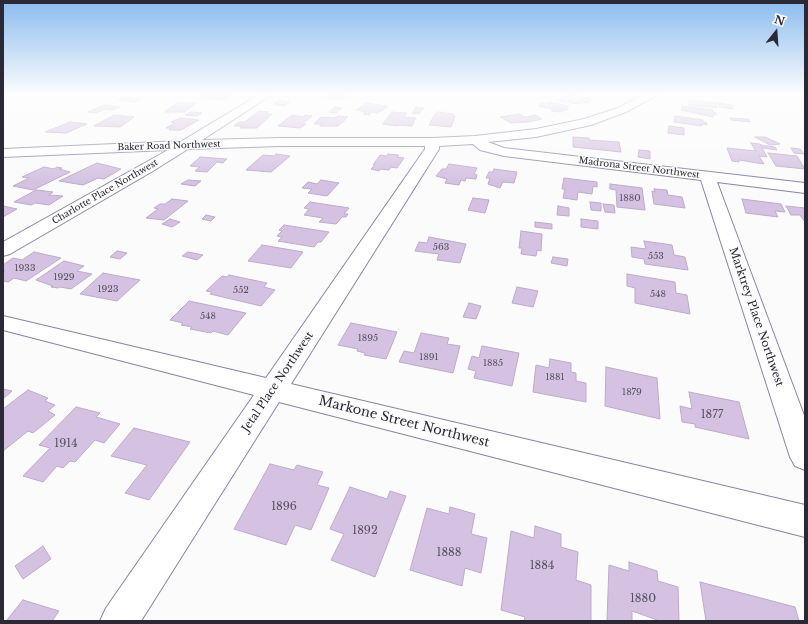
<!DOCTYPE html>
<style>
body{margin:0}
#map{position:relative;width:808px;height:624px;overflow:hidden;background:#fbfbfb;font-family:"Libre Baskerville",serif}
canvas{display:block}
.frame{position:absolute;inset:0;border:4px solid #2b2936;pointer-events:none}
.north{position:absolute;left:756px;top:12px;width:40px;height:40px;-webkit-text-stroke:3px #fbfbfb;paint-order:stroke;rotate:17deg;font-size:11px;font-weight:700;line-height:16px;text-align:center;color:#2b2936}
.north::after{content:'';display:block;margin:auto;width:14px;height:18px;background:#2b2936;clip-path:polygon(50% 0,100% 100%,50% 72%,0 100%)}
</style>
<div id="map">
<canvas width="808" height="624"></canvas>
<div class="frame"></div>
<div class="north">N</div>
</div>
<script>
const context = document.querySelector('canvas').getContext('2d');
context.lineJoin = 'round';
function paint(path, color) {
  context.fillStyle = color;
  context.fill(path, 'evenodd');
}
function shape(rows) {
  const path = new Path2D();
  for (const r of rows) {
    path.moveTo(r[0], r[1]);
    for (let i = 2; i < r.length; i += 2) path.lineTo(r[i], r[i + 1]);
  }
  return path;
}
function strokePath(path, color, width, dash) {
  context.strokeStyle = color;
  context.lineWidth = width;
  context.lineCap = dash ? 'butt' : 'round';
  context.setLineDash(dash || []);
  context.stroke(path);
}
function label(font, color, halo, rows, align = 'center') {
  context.font = font + ' "Libre Baskerville",serif';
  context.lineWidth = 3;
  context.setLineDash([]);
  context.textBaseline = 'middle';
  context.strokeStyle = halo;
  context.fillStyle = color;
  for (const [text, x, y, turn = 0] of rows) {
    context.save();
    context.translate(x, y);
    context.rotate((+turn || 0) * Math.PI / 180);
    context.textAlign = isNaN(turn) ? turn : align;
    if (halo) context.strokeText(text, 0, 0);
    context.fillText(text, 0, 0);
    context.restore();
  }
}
const building = shape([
 [205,94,234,94,225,100,199,97,205,94],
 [327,94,350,94,343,99,325,99,329,96,326,95,327,94],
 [569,94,592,99,588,103,583,102,579,104,559,101,569,94],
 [125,97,142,99,135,102,118,100,125,97],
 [279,100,290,102,283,106,273,104,279,100],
 [688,100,716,103,717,108,689,105,688,100],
 [549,102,569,106,566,108,568,109,560,112,551,111,553,109,538,106,542,103,546,104,549,102],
 [177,103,196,103,185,112,165,112,167,111,165,111,177,103],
 [366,103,379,105,388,106,383,110,377,113,372,112,369,115,363,114,366,112,356,110,366,103],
 [717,103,732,105,733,109,719,107,717,103],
 [104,105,120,107,112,110,104,109,96,113,88,112,104,105],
 [682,106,713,110,713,112,716,113,716,115,713,114,713,117,681,110,682,106],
 [335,107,342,108,336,113,329,112,335,107],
 [416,107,424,108,419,114,412,113,416,107],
 [259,111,268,112,266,114,272,114,257,128,240,128,242,126,234,126,239,122,245,122,259,111],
 [191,112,202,113,197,116,185,115,191,112],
 [392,112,406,113,404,117,416,118,413,122,414,123,412,126,397,125,397,126,383,124,392,112],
 [438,112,454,114,453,116,455,116,451,127,429,125,435,114,438,112],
 [519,114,525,117,536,115,542,119,529,122,511,123,500,117,519,114],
 [114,115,134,117,120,127,94,126,114,115],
 [292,115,303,117,305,115,312,116,302,124,306,124,300,128,278,126,292,115],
 [339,116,348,117,338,126,320,126,321,124,314,124,321,117,334,118,339,116],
 [675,116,703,120,703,122,707,123,707,125,702,124,702,126,674,122,675,116],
 [180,118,199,120,181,130,169,130,171,128,166,128,175,123,171,122,180,118],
 [730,118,748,119,750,122,731,120,730,118],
 [70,122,87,124,66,133,45,132,70,122],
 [669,126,684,128,684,135,668,133,669,126],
 [573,137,589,138,589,140,619,142,621,152,573,147,573,137],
 [755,137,765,137,780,144,770,145,755,137],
 [751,143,760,144,767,157,759,156,764,164,739,160,739,162,732,161,727,148,756,151,751,143],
 [761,145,775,147,777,150,763,148,761,145],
 [791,148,800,149,804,154,794,153,791,148],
 [639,150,650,151,650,159,638,157,639,150],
 [768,153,797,156,805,169,776,166,768,153],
 [276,154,290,156,271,172,246,170,263,155,274,156,276,154],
 [388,154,399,155,397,157,404,158,397,168,391,167,389,170,380,169,379,171,371,169,375,165,373,165,380,155,386,156,388,154],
 [200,157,227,159,223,163,217,162,207,172,195,171,200,167,190,166,200,157],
 [97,163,121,169,104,179,98,178,83,185,59,181,97,163],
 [449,164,477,168,474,174,477,175,476,179,466,178,465,181,461,180,459,185,445,183,447,179,436,176,442,169,446,169,449,164],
 [44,167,54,169,57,167,62,168,59,169,70,172,33,190,13,186,29,178,22,177,44,167],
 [494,169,517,172,514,183,503,182,500,188,488,184,490,178,486,178,489,172,493,172,494,169],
 [564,178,597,182,597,187,593,186,592,194,578,192,577,200,563,198,565,189,562,189,564,178],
 [188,180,201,181,195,186,181,184,188,180],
 [321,180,339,183,327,196,308,193,312,189,302,188,308,182,317,184,321,180],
 [610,184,642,188,645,210,617,207,616,190,610,189,610,184],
 [654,189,667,190,668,195,682,197,685,208,654,204,652,191,655,192,654,189],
 [36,190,53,192,49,195,63,196,49,205,35,203,31,205,14,202,36,190],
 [473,198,489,200,485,213,468,210,473,198],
 [172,199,188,201,164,220,146,218,158,209,154,208,160,204,165,204,172,199],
 [742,199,781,204,785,212,775,211,778,217,746,213,742,199],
 [310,202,349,208,344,214,348,214,346,217,342,217,336,224,319,222,323,218,304,215,309,209,304,208,310,202],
 [590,202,601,203,601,211,591,210,590,202],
 [603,204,614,205,615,213,605,212,603,204],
 [3,206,17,209,3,217,3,206],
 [558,206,569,208,569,216,557,215,558,206],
 [786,206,805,208,805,222,800,215,791,215,786,206],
 [206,215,215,217,211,221,202,219,206,215],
 [170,219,180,222,172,227,162,224,170,219],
 [581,219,598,221,598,229,581,227,581,219],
 [535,222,552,224,552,229,535,227,535,222],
 [284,225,329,232,321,242,318,242,314,247,278,241,282,237,277,236,282,231,279,230,284,225],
 [521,231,542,234,541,251,537,250,536,256,521,254,522,248,519,248,521,231],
 [429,237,466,244,460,263,437,260,439,254,415,251,419,242,427,243,429,237],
 [644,241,672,245,674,255,685,257,688,270,645,264,644,259,632,257,631,247,646,249,644,241],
 [262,245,303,252,291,268,248,261,262,245],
 [117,251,127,253,120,259,110,257,117,251],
 [34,252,61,258,26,281,14,278,8,282,3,281,3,272,5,271,3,270,3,265,13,258,22,260,34,252],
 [188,252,203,255,197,260,182,256,188,252],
 [553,257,568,259,567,266,551,263,553,257],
 [64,261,84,266,77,271,92,274,71,289,60,287,58,288,51,287,53,286,36,280,64,261],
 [103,273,140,280,117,301,80,294,103,273],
 [627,274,675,282,676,293,687,295,690,314,635,303,635,288,627,286,627,274],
 [229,275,267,283,264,287,275,290,261,306,210,294,212,292,206,291,222,276,227,277,229,275],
 [517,287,538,291,533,307,512,303,517,287],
 [189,301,246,313,228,335,213,331,211,333,190,329,192,327,181,325,183,323,170,320,189,301],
 [469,303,481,306,476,319,463,317,469,303],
 [351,323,397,332,386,359,364,355,365,353,357,351,358,349,338,345,351,323],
 [421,333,449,338,447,344,460,346,453,373,399,362,404,351,414,353,421,333],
 [482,346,519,353,512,386,474,378,476,371,468,369,472,356,479,358,482,346],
 [550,359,571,363,571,372,576,373,576,381,586,383,586,402,533,392,536,365,549,368,550,359],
 [606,367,657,378,660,419,605,406,606,367],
 [3,389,12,391,3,399,3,389],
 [28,390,48,398,45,401,55,405,48,411,55,415,33,433,28,431,3,451,3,409,28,390],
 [689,392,739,402,749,439,695,427,695,424,682,422,680,406,692,409,689,392],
 [76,407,100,413,96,417,120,424,104,443,95,440,75,462,70,461,63,468,57,466,43,482,23,476,50,448,39,445,76,407],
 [134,428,190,442,149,500,125,493,147,465,111,456,134,428],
 [270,464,294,470,297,465,323,472,317,485,329,488,311,530,295,525,286,545,234,529,270,464],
 [350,487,387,499,390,491,406,496,375,577,331,560,344,534,330,529,350,487],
 [450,507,475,514,471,534,487,538,481,573,465,568,462,586,410,570,427,508,449,514,450,507],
 [535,526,561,534,561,547,578,552,576,580,591,585,591,621,524,621,525,617,501,610,511,531,534,538,535,526],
 [43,546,51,559,23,579,15,566,43,546],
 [629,562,657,571,658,581,678,587,679,621,660,621,632,611,632,621,607,621,609,565,629,571,629,562],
 [700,582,795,607,799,621,706,621,700,582],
 [23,600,59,611,52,621,6,621,23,600]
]);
const minor = shape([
 [260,94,273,94,202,140,280,138,432,138,475,136,536,129,584,119,618,108,645,94,659,94,626,112,591,125,536,137,488,142,504,148,805,183,805,193,717,182,805,418,805,470,795,466,790,457,701,180,504,156,480,150,473,144,439,146,439,149,291,384,805,505,805,537,279,402,141,621,100,621,106,608,254,395,3,330,3,316,266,378,425,149,425,146,280,146,188,149,153,171,10,254,3,256,3,242,168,150,3,157,3,149,182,141,260,94]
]);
const farStreetnames = [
 ["Baker Road Northwest",169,146,-2],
 ["Madrona Street Northwest",639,168,7],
 ["Charlotte Place Northwest",105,192,-30]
];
const numberNames = [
 ["1880",630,198],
 ["563",441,247],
 ["553",656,256],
 ["1933",25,268],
 ["1929",64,277],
 ["1923",108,289],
 ["552",241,290],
 ["548",658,294],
 ["548",208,316],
 ["1895",368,338],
 ["1891",429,357],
 ["1885",493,363],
 ["1881",555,377],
 ["1879",632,392]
];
const streetNames = [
 ["Marktrey Place Northwest",756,317,71],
 ["Jetal Place Northwest",278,382,-56]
];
const nearNumbernames = [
 ["1877",712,415],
 ["1914",66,444],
 ["1896",284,507],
 ["1892",365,531],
 ["1888",449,553],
 ["1884",542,566],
 ["1880",643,599]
];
const nearStreetnames = [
 ["Markone Street Northwest",404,422,14]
];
paint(building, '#d5c2e2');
strokePath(building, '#bcaac9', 1);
strokePath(minor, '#8984a5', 2);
paint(minor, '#fff');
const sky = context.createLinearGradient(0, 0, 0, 182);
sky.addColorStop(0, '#8abbee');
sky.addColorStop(0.52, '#fdfdfd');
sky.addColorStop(1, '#fdfdfd00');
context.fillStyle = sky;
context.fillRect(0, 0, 808, 182);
label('9px', '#2b2936', '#fbfbfb', farStreetnames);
label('9px', '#564f61', null, numberNames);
label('11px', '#2b2936', '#fbfbfb', streetNames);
label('11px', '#564f61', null, nearNumbernames);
label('13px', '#2b2936', '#fbfbfb', nearStreetnames);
</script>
